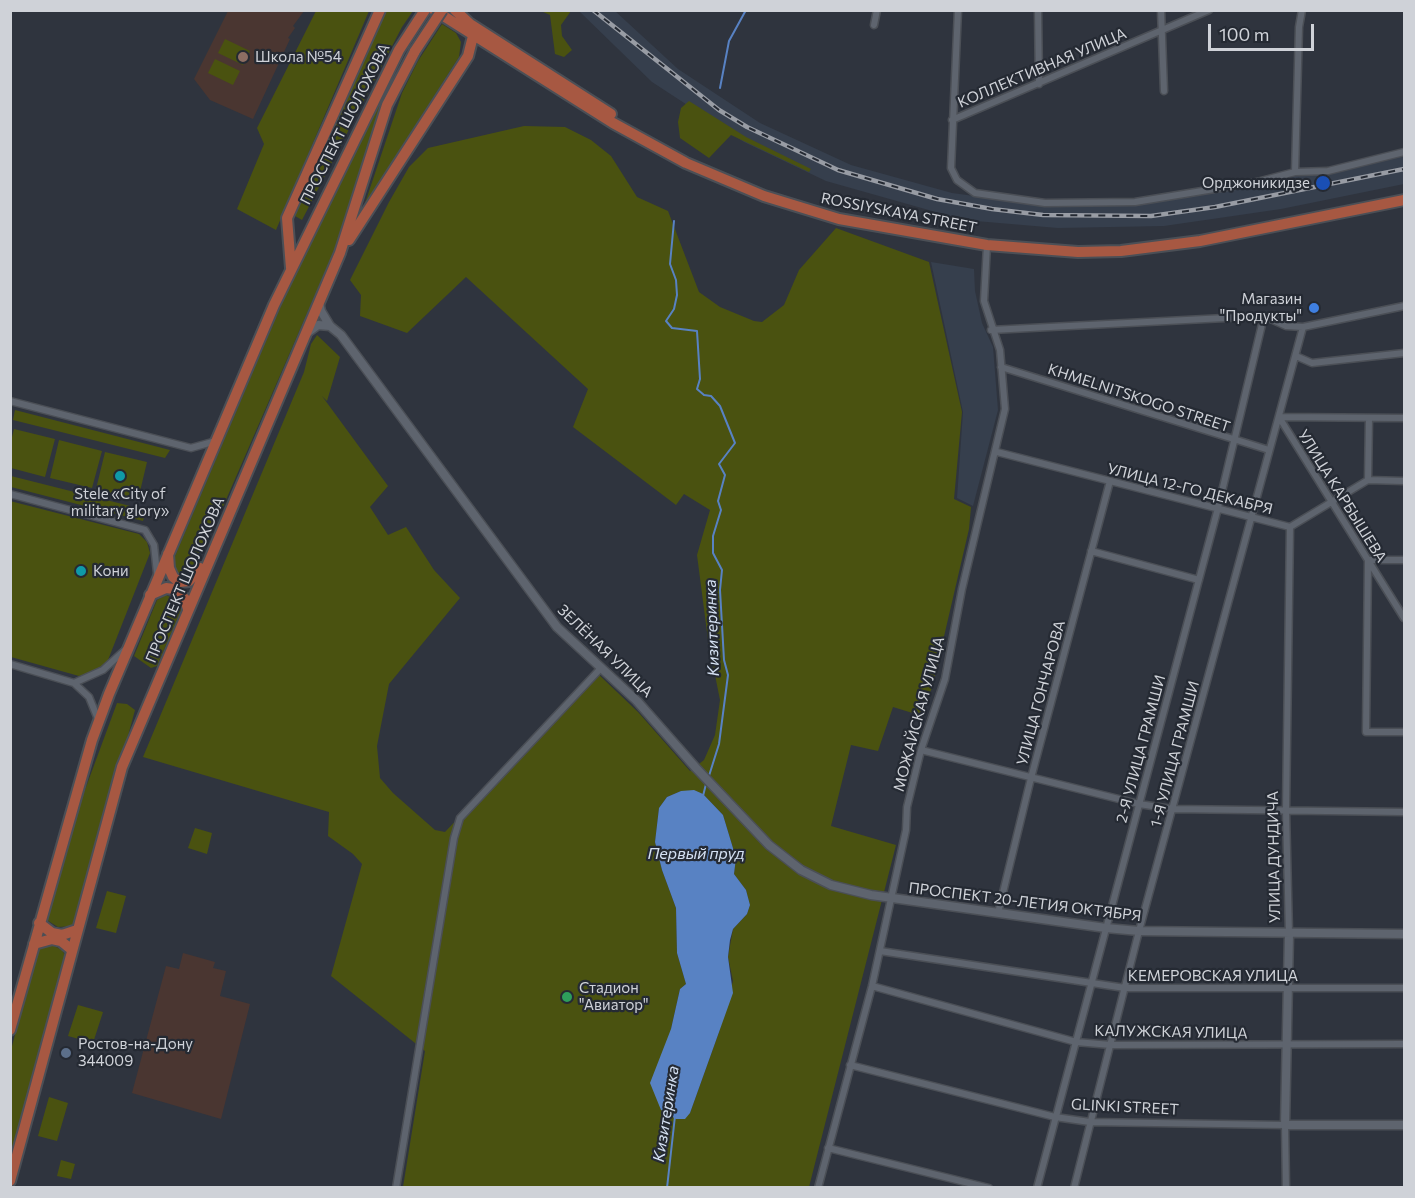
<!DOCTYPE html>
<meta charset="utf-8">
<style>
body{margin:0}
#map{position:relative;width:1415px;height:1198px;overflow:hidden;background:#2f343e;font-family:Commissioner,sans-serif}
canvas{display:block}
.frame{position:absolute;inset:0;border:12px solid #cfd2d8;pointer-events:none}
.scale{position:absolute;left:1208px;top:24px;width:106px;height:27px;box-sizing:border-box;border:3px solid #cfd2d8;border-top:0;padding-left:8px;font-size:18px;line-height:21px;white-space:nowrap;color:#cfd2d8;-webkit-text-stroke:4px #252a33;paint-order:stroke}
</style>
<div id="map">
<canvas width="1415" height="1198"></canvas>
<div class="frame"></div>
<div class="scale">100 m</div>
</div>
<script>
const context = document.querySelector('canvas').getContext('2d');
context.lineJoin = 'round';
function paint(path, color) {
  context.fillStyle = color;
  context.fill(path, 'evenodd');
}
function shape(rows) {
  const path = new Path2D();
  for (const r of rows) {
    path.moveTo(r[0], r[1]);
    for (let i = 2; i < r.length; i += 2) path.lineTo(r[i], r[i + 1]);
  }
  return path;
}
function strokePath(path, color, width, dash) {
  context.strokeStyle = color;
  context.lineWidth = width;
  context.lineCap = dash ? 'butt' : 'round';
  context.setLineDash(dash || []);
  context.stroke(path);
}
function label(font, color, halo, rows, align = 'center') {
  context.font = font + ' Commissioner,sans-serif';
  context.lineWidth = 4.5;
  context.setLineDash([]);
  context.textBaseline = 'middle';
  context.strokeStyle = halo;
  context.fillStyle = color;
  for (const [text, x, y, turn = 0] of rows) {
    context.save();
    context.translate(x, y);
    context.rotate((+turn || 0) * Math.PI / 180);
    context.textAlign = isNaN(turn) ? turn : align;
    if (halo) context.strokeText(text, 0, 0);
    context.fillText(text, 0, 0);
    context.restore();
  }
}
const built = shape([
 [579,11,615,11,678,69,760,123,851,165,952,193,1056,207,1163,201,1404,155,1404,184,1281,209,1164,226,1058,228,964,220,826,181,744,142,652,82],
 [931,262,974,269,975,291,982,323,993,347,998,410,973,506,957,498,963,412]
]);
const education = shape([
 [228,11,304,11,293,26,295,28,288,38,290,39,253,119,210,100,194,79],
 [183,953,215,962,213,968,226,971,220,996,250,1004,221,1119,132,1093,166,966,179,969]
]);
const green = shape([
 [316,11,369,11,276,230,237,209,264,144,257,128],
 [385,11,413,11,402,27,302,220,295,216],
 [541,11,571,11,561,25,562,36,572,50,564,57,555,54,550,15],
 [442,24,456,33,461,42,459,57,364,206,402,93,418,61],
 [225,39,250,51,243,65,218,53],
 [215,59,240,71,233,85,208,73],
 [393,74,341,235,219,516,212,522,191,573,182,578,175,571,175,556,326,199],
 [689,101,746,137,811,169,809,172,731,135,709,158,680,138,678,122,681,108],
 [524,126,565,127,591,140,611,156,637,197,668,211,699,292,720,307,754,321,762,322,784,305,799,270,836,228,929,262,962,412,954,499,971,507,969,529,932,688,919,715,893,707,878,751,851,745,831,826,896,845,809,1187,403,1187,425,1051,331,976,362,864,353,854,328,836,329,812,143,757,304,372,311,344,317,335,340,357,327,401,322,396,388,486,370,507,388,535,406,527,434,570,460,598,389,684,377,746,380,778,393,793,435,830,445,832,596,672,638,712,690,771,704,760,715,735,720,700,708,640,697,555,710,510,684,494,676,505,573,427,588,389,466,277,407,333,360,316,361,295,350,280,389,202,409,167,428,148],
 [681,791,703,794,723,815,736,858,734,874,746,890,750,905,747,914,733,929,728,957,733,981,719,1032,690,1113,671,1029,680,989,686,984,677,953,676,908,662,870,655,842,659,808,667,797],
 [15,410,170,450,165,458,13,420],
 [14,429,55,439,45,477,11,468,11,441],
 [59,440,102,451,92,488,50,478],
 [105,452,147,462,138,500,96,489],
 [11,476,146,510,143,521,11,487],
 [10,501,139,534,147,542,150,553,108,660,100,670,79,676,11,657],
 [166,595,179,601,182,608,157,666,151,668,134,656,157,600],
 [117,703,127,704,135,710,128,736,73,926,58,927,45,919,79,806],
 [195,828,212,833,207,854,188,848],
 [107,891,126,896,116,933,96,928],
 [50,944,62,950,65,955,11,1159,11,1050,38,947],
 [78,1005,103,1012,93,1043,68,1036],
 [49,1097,68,1103,57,1141,38,1136],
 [61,1160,75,1164,71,1179,57,1176]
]);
const water = shape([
 [694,790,703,794,723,815,736,858,734,874,746,890,750,905,747,914,733,929,730,940,728,957,733,993,690,1113,685,1119,676,1119,661,1110,650,1083,671,1029,680,989,686,984,677,953,676,908,662,870,655,842,659,808,667,797,681,791]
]);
const stream = shape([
 [720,88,729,41,746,10],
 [674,221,670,264,676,280,677,295,674,309,666,321,672,328,697,331,700,379,697,389,704,395,711,396,720,406,735,443,719,464,725,475,718,501,721,510,713,536,713,553,722,570,720,590,724,660,728,675,719,744,708,779],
 [703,796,706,784],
 [667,1188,675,1116]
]);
const minor = shape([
 [958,10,951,168,957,180,975,193,1045,203,1135,202,1257,182,1295,172,1328,171,1404,152],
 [1038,10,1039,84],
 [1161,10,1164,91],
 [874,25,877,10],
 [952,120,1209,10],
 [1295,172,1299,27,1302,10],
 [991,330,1264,316,1286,326,1303,327,1404,306],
 [1296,356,1312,363,1404,353],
 [1001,367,1269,450],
 [10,401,191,448,216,441],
 [1279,417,1404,618],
 [1279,417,1404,418],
 [997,452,1290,527,1368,480,1404,481],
 [1368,480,1369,418],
 [10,494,145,530,154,545,157,573],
 [1091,551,1199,580],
 [1404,560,1368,560,1366,732,1404,732],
 [10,664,74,683,89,697,98,719],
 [74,683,103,670,126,649],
 [921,750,1139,804,1172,809,1404,812],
 [998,913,1031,778,1110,481],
 [1289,934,1286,811,1290,527],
 [880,951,1125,988,1404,988],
 [872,986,1076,1042,1111,1045,1404,1044],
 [850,1065,1055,1117,1090,1122,1285,1125,1286,1188],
 [828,1148,989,1188],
 [396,1188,454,838,460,818,601,668],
 [818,1188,872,986,906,830,907,807,921,750,945,679,962,589,1005,409,1000,350,984,301,987,245],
 [1037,1188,1218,508,1264,316],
 [1074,1188,1139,931,1303,327]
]);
const tertiary = shape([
 [319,302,321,311,330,326,341,335,557,627,637,701,696,768,769,845,801,870,831,885,871,895,1106,928,1139,931,1404,934],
 [307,333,318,325,330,326],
 [1289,934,1285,1125,1404,1125]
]);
const primary = shape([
 [434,10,613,123,686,163,764,196,839,219,987,245,1078,252,1121,251,1200,241,1404,200],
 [455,10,470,24,611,114],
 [349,240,468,56,473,36,472,31],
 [291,268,287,218,380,10],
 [168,554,169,568,173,577,179,582,189,581,200,568],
 [150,595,166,588,174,589,185,599,188,609],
 [39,923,52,933,62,935,77,930],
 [34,944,52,939,61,941,72,950],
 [10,1030,92,740,109,694,274,305,399,50,425,10],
 [10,1181,122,767,340,253,387,105,415,51]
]);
const rail = shape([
 [593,10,719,110,747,127,838,170,937,199,992,209,1043,215,1151,216,1215,207,1404,169]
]);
const primaryBridge = shape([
 [415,51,442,10]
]);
const markers = [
 [243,57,6,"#8d6e63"],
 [1323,183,8,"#1a4fb4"],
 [1314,308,6,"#3f7fe0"],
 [120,476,6,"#0f9aa8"],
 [81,571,6,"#0f9aa8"],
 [567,997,6,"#2e9e5b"],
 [66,1053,6,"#5c6f8a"]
];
const poiNames = [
 ["Школа №54",255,57],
 ["Орджоникидзе",1310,183,"right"],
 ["Магазин",1302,299,"right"],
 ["\"Продукты\"",1302,316,"right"],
 ["Stele «Сity of",120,494,"center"],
 ["military glory»",120,511,"center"],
 ["Кони",93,571],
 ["Стадион",579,988],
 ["\"Авиатор\"",579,1005],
 ["Ростов-на-Дону",78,1044],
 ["344009",78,1061]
];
const streetNames = [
 ["КОЛЛЕКТИВНАЯ УЛИЦА",1042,68,-23],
 ["ПРОСПЕКТ ШОЛОХОВА",345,124,-63],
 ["ROSSIYSKAYA STREET",899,213,11],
 ["KHMELNITSKOGO STREET",1139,398,18],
 ["УЛИЦА 12-ГО ДЕКАБРЯ",1190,489,14],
 ["УЛИЦА КАРБЫШЕВА",1342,496,58],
 ["ПРОСПЕКТ ШОЛОХОВА",185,580,-67],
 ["ЗЕЛЁНАЯ УЛИЦА",605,651,44],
 ["УЛИЦА ГОНЧАРОВА",1041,693,-75],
 ["МОЖАЙСКАЯ УЛИЦА",919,714,-75],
 ["2-Я УЛИЦА ГРАМШИ",1141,749,-75],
 ["1-Я УЛИЦА ГРАМШИ",1175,754,-75],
 ["УЛИЦА ДУНДИЧА",1274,857,-91],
 ["ПРОСПЕКТ 20-ЛЕТИЯ ОКТЯБРЯ",1025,902,7],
 ["КЕМЕРОВСКАЯ УЛИЦА",1213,976],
 ["КАЛУЖСКАЯ УЛИЦА",1171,1032,1],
 ["GLINKI STREET",1125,1107,3]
];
const waterNames = [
 ["Кизитеринка",712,628,-92],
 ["Первый пруд",696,854],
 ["Кизитеринка",666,1114,-81]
];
paint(built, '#363f4d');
paint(education, '#4a3631');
paint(green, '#4a5210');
paint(water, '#5882c3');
strokePath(stream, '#5882c3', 2);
strokePath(minor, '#4b4f56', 9);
strokePath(tertiary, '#4b4f56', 11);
strokePath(primary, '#4b4f56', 14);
strokePath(minor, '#5e646e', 6);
strokePath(tertiary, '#5e646e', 8);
strokePath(primary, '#a75842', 10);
strokePath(rail, '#989ca4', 4.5);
strokePath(rail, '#252a33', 2, [7]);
strokePath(primaryBridge, '#4b4f56', 14, []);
strokePath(primaryBridge, '#a75842', 10);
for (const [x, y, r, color] of markers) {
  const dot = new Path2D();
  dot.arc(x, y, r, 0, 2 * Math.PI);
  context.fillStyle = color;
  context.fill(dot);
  strokePath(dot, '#252a33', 2);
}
label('15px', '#cfd2d8', '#252a33', poiNames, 'left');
label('15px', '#cfd2d8', '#252a33', streetNames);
label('italic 16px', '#d5e1f3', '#252a33', waterNames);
</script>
